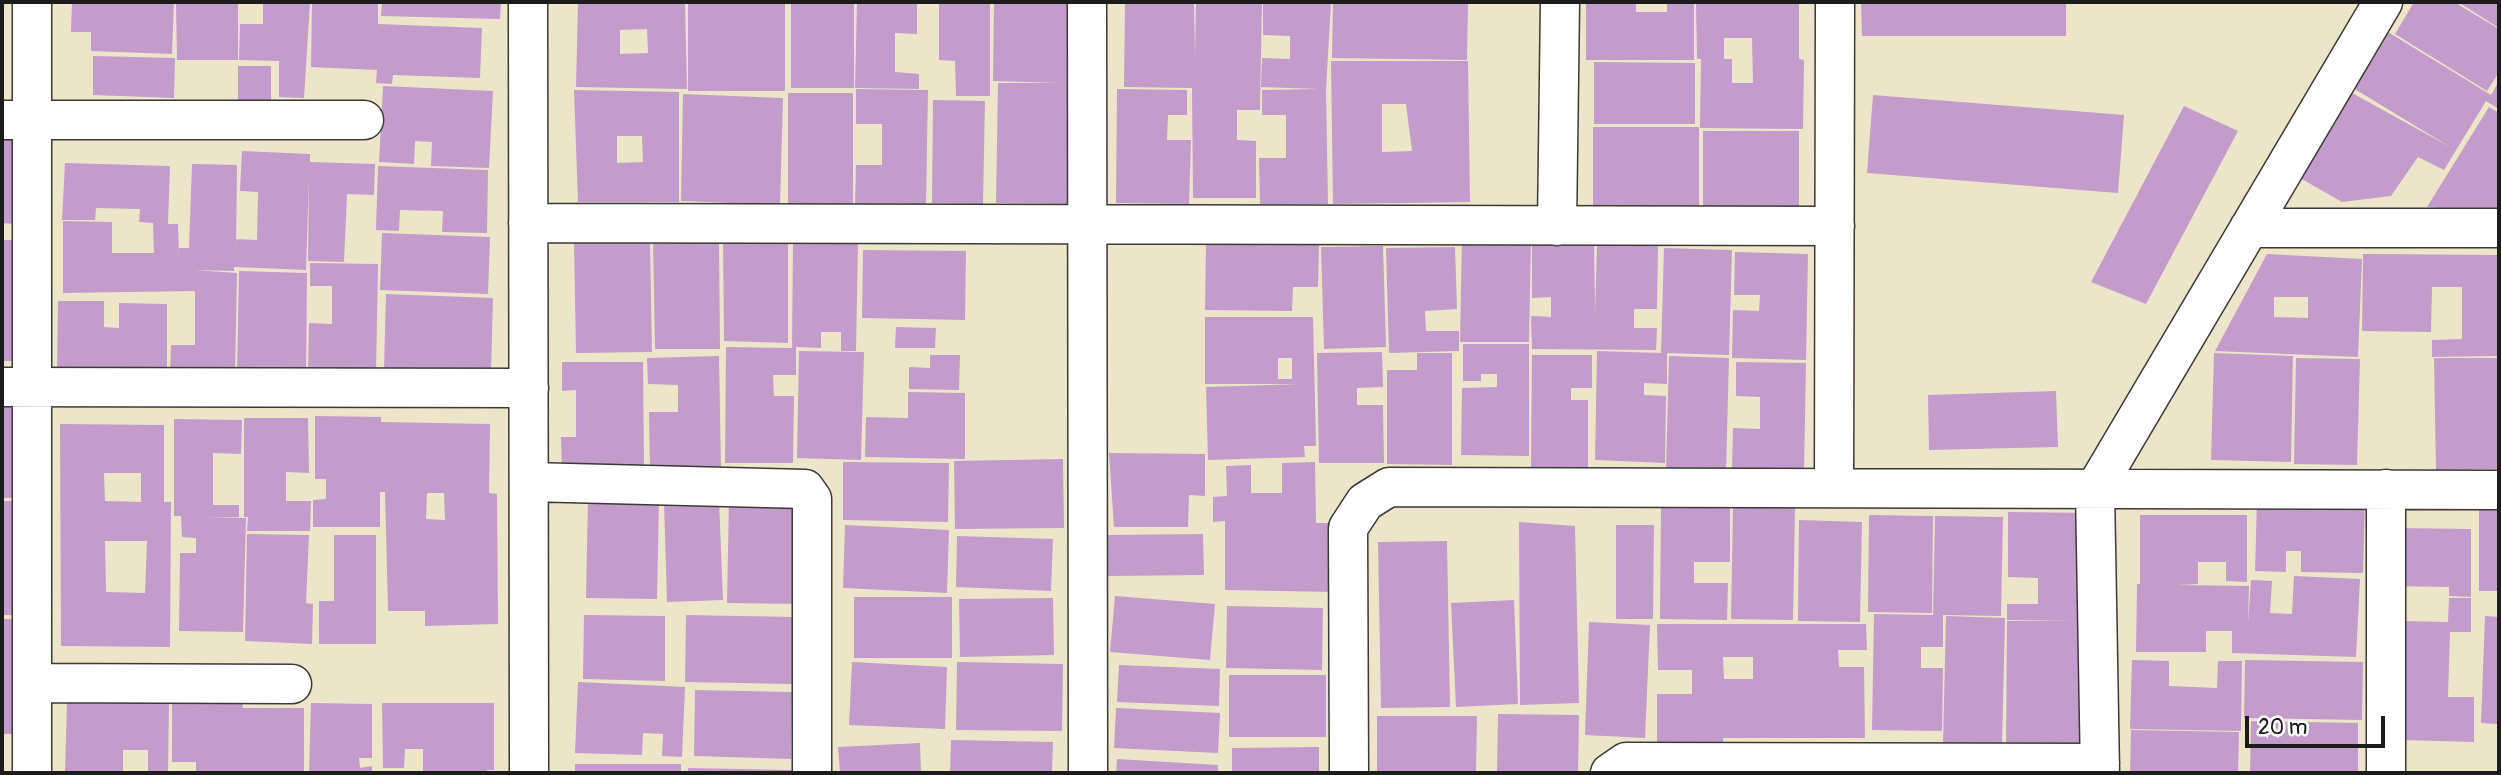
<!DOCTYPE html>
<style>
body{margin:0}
#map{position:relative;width:2501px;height:775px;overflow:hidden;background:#ede5c9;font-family:Pangolin,sans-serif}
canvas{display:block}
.frame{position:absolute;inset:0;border:4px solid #1c1c1c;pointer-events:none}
.scale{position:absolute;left:2245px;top:716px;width:140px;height:32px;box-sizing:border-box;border:4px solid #1c1c1c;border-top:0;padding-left:9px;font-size:21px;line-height:24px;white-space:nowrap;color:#1c1c1c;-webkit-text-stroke:5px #fff;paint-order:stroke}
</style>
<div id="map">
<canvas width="2501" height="775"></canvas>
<div class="frame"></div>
<div class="scale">20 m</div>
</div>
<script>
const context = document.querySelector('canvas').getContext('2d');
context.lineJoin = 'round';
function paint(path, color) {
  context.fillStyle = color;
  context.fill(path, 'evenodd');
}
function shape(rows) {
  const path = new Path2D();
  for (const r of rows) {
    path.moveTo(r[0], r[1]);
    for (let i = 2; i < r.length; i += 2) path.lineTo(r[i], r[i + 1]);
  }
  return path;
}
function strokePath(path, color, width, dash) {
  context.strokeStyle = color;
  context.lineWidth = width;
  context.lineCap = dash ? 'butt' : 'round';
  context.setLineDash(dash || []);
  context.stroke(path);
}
const building = shape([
 [72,2,174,2,172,54,91,51,91,32,71,32],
 [176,2,238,2,238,60,177,60],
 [263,2,310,2,304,98,279,97,279,61,239,60,240,24,263,24],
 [312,2,378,2,378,24,482,28,480,78,393,75,392,84,376,83,377,70,311,67],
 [382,2,501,2,500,19,381,16],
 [578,2,685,2,687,89,576,87],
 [647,29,648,53,620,54,620,30],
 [688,2,785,2,785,91,688,91],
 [791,2,854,2,854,88,791,88],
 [857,2,917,2,917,34,895,33,895,72,919,74,919,89,855,88],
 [939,2,990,2,990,96,956,96,955,61,939,60],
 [994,2,1068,2,1067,84,1071,84,1069,204,996,203,998,83,1060,83,993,81],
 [1125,2,1194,2,1195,56,1196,2,1262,2,1260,110,1237,110,1237,140,1256,141,1256,198,1193,198,1192,88,1124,87],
 [1263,2,1331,2,1326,89,1328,204,1260,205,1259,158,1286,158,1286,115,1262,115,1262,90,1319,89,1261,87,1262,58,1290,59,1290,36,1263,35],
 [1333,2,1468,2,1467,60,1332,58],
 [1586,2,1636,2,1636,12,1667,12,1667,2,1694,2,1694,60,1586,60],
 [1696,2,1799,2,1799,59,1804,60,1803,129,1700,128,1701,59,1697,59],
 [1724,38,1752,38,1753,83,1732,83,1732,59,1724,59],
 [1861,2,2066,2,2066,36,1862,36],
 [2414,2,2454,2,2499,29,2499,72,2487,91,2395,34],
 [2458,2,2499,2,2499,28],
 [2388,32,2491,95,2499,81,2499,109,2486,101,2444,170,2418,157,2391,196,2342,202,2300,178,2352,93,2450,147,2353,88],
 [93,56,175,58,174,98,93,95],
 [1331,61,1468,61,1470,202,1333,204],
 [1382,104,1406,104,1412,151,1382,152],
 [1594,62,1695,63,1695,124,1594,124],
 [238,66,271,66,271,100,238,100],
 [383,86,493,91,489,168,431,166,432,142,415,141,414,164,379,162],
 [856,89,928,90,926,205,855,204,856,165,882,165,882,124,856,124],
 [1117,89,1187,90,1187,115,1168,115,1167,140,1191,140,1189,204,1116,203],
 [574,90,679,92,679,202,578,202],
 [617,136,642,136,643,162,617,163],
 [788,93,853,93,853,205,788,204],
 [683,94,783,98,780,205,681,201],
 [1873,95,2124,115,2118,193,1867,173],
 [933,100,985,101,983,204,932,203],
 [2184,106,2238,131,2146,304,2091,282],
 [2489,107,2499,113,2499,213,2427,207],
 [1593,127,1699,127,1699,208,1593,207],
 [1703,131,1799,131,1799,207,1703,206],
 [2,139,17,139,15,224,2,223],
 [242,151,310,154,310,162,375,164,374,195,347,194,344,262,308,261,309,178,306,270,234,267,234,271,194,270,237,273,235,376,170,374,171,345,195,345,195,291,63,293,63,221,112,222,112,253,154,253,153,223,139,222,140,209,96,208,95,220,62,220,65,163,170,166,168,224,178,224,179,257,179,248,189,248,192,164,237,165,236,254,236,239,257,240,258,192,240,191],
 [378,166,488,170,487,233,442,232,443,211,400,210,399,231,376,230],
 [382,233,490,237,488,294,380,290],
 [1462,236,1531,237,1529,342,1460,342],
 [1532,236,1594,236,1595,314,1597,245,1658,246,1657,309,1634,309,1634,328,1657,328,1656,350,1532,349,1531,316,1551,317,1551,297,1532,298],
 [723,237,788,238,788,343,724,341],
 [653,239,719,239,720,349,655,349],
 [2,240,19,240,18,361,2,361],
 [650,242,652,352,576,353,574,243],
 [793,242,858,243,856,351,841,351,841,332,821,332,821,348,796,347,796,375,773,375,774,396,794,396,793,463,725,463,726,347,792,348],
 [1206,243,1319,244,1318,287,1293,287,1292,311,1205,310],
 [1383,246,1386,347,1324,349,1321,247],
 [1455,247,1457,309,1425,311,1426,331,1459,331,1459,351,1389,353,1386,248],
 [1664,248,1732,250,1729,355,1667,353,1667,384,1644,383,1644,395,1666,396,1665,463,1595,460,1597,351,1661,353],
 [863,250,966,251,965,320,862,318],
 [1735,252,1808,254,1806,360,1732,358,1733,310,1759,311,1760,295,1734,295],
 [2267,254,2362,259,2358,357,2215,351],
 [2274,297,2308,297,2308,318,2274,317],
 [2363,254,2499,255,2499,356,2432,357,2432,340,2462,339,2462,287,2432,287,2431,332,2362,331],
 [310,263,378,264,376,375,308,374,309,323,332,324,332,286,310,286],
 [239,271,307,273,306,376,237,375],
 [386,294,493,298,491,373,384,369],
 [58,301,104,301,104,327,119,328,119,303,167,304,167,375,57,373],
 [1205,317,1313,317,1316,446,1304,446,1305,457,1208,460,1206,387,1300,384,1205,384],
 [1278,358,1292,358,1292,379,1278,379],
 [896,327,936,328,935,348,895,348],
 [1463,344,1529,344,1529,456,1461,455,1462,388,1497,387,1497,374,1481,374,1481,381,1463,381],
 [799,351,864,352,861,460,797,458],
 [1382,352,1383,387,1357,388,1357,405,1383,405,1384,463,1319,463,1317,353],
 [1417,353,1452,353,1452,465,1387,464,1387,370,1417,370],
 [2214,353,2293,356,2291,462,2211,460],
 [930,355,960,355,959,390,909,389,909,367,930,368],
 [1532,355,1592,355,1592,388,1571,388,1571,400,1588,400,1588,471,1531,470],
 [719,356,721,469,650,469,649,412,678,412,678,385,648,384,647,358],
 [1669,356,1729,358,1726,472,1666,470],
 [2296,358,2360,359,2357,465,2294,464],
 [2434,358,2497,358,2499,469,2436,470],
 [562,362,643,362,644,468,562,469,561,437,576,437,576,390,562,391],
 [1736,362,1806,363,1804,471,1732,469,1733,428,1760,429,1760,397,1736,396],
 [2056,391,2058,447,1929,450,1928,395],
 [2,392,20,392,19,498,2,498],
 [908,392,965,393,965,459,865,457,866,417,908,418],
 [315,416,381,417,381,422,490,424,489,493,497,494,498,624,425,626,425,611,388,611,385,492,380,492,380,527,313,527,313,500,326,499,326,479,315,479],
 [427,493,444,493,445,520,426,519],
 [244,418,308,418,309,473,286,472,286,501,311,501,310,531,247,531,248,517,244,517],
 [174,419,242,420,241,454,213,453,213,505,239,505,239,517,206,517,246,518,243,632,179,631,180,553,196,553,196,538,182,537,181,516,174,516],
 [60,424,164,425,164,502,171,502,170,647,61,646],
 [104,473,141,473,141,502,105,501],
 [105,541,147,541,145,593,106,592],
 [1109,453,1205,454,1205,496,1189,495,1188,527,1114,527],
 [1063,459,1064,528,955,529,954,461],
 [843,462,949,463,948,522,843,520],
 [1315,462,1316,523,1336,523,1334,592,1225,590,1225,521,1213,522,1213,497,1227,496,1226,466,1251,465,1251,493,1282,493,1282,463],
 [588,496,659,498,657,599,586,598],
 [2365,498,2363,573,2301,572,2301,551,2286,551,2286,572,2255,571,2257,501],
 [729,499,805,500,803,604,727,603],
 [719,500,723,600,667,602,664,502],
 [2,501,19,501,19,615,2,615],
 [1661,505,1730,506,1730,562,1694,562,1694,583,1728,583,1727,620,1660,619],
 [2479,507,2499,507,2499,591,2479,591],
 [1733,508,1795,508,1793,620,1731,619],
 [2008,512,2089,513,2087,747,2006,747,2007,621,2076,621,2007,620,2007,604,2038,604,2038,578,2008,577],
 [1869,515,1933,516,1932,613,1868,612],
 [2140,515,2247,515,2247,582,2226,581,2226,562,2198,562,2198,584,2178,585,2249,586,2248,623,2251,580,2272,581,2270,613,2292,614,2294,576,2360,579,2356,657,2232,653,2232,631,2206,631,2206,652,2136,652,2137,584,2140,584],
 [1935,516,2003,517,2001,616,1943,615,1943,647,1921,647,1921,668,1943,668,1942,731,1872,730,1874,614,1933,615],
 [1799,520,1862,522,1860,622,1798,621],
 [1519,522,1575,526,1579,703,1520,705],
 [845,525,949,530,947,593,843,588],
 [1616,525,1654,525,1653,619,1616,619],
 [2394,528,2471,529,2471,597,2449,596,2449,587,2394,586],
 [247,534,309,535,306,603,313,604,312,644,245,641],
 [1203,534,1204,575,1108,576,1107,535],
 [334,535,376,535,376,644,319,644,319,601,334,601],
 [957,536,1053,539,1051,591,956,587],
 [1447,541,1450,707,1381,708,1378,542],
 [1115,596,1215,604,1210,660,1110,652],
 [854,597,952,597,952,658,854,658],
 [1053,598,1054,655,960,657,959,599],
 [2449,598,2471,598,2471,632,2450,632,2448,697,2474,697,2474,742,2401,740,2403,621,2448,622],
 [1514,600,1518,704,1456,707,1451,603],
 [1227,606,1323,608,1322,670,1226,668],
 [584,615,665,616,665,681,583,679],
 [686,615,794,617,792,684,685,682],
 [1946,616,2005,618,2002,746,1943,745],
 [2485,616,2499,617,2499,724,2481,723],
 [2,619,16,619,17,734,2,734],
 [1589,622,1650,625,1645,738,1585,735],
 [1657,624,1866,624,1867,650,1838,650,1839,667,1864,667,1865,738,1723,738,1723,745,1657,744,1657,694,1692,694,1692,670,1658,670],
 [1723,657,1753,657,1753,679,1724,679],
 [2132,660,2169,661,2169,686,2217,688,2218,661,2242,661,2241,731,2130,729],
 [2245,660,2363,662,2362,720,2244,718],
 [852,662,947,667,945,729,849,725],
 [957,662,1063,664,1062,731,956,730],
 [1119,665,1220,669,1219,706,1117,702],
 [1229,675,1326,675,1326,737,1229,737],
 [578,682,685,687,682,757,662,756,663,734,643,733,642,755,575,753],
 [695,690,792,692,791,759,694,756],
 [172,696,241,696,243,708,304,708,304,773,196,773,196,762,172,762],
 [67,701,169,703,168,773,148,772,148,750,123,750,123,773,65,773],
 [311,703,372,704,372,758,359,758,360,768,372,766,372,773,309,773],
 [382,703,494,703,494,770,487,770,487,773,423,773,423,749,405,749,404,768,383,768],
 [1116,708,1220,713,1218,753,1114,748],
 [1498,714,1579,715,1578,773,1497,773],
 [1377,716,1477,716,1476,773,1377,773],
 [2251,721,2358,723,2358,773,2250,773],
 [2131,730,2239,732,2238,773,2130,773],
 [951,740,1053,742,1052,773,950,773],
 [920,743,921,773,840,773,838,747],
 [1319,747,1319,773,1232,773,1232,748],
 [1117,759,1218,765,1218,773,1116,773],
 [575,764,681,764,681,773,575,773],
 [688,768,795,770,795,773,688,773]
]);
const street = shape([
 [32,2,32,773],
 [528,2,529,773],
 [1087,2,1088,773],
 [2,120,364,120],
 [528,223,1835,226],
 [1557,226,1560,2],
 [2249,228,2499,228],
 [2,387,529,388],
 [529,482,805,489,812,499,812,773],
 [1834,488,1835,2],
 [33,683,292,684],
 [1349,773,1348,528,1365,502,1389,487,2499,490],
 [1610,773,1626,762,2100,763],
 [2100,773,2095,489,2383,2],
 [2386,773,2386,489]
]);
paint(building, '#c39ccc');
strokePath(street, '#3b3a36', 41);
strokePath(street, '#fff', 38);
</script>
